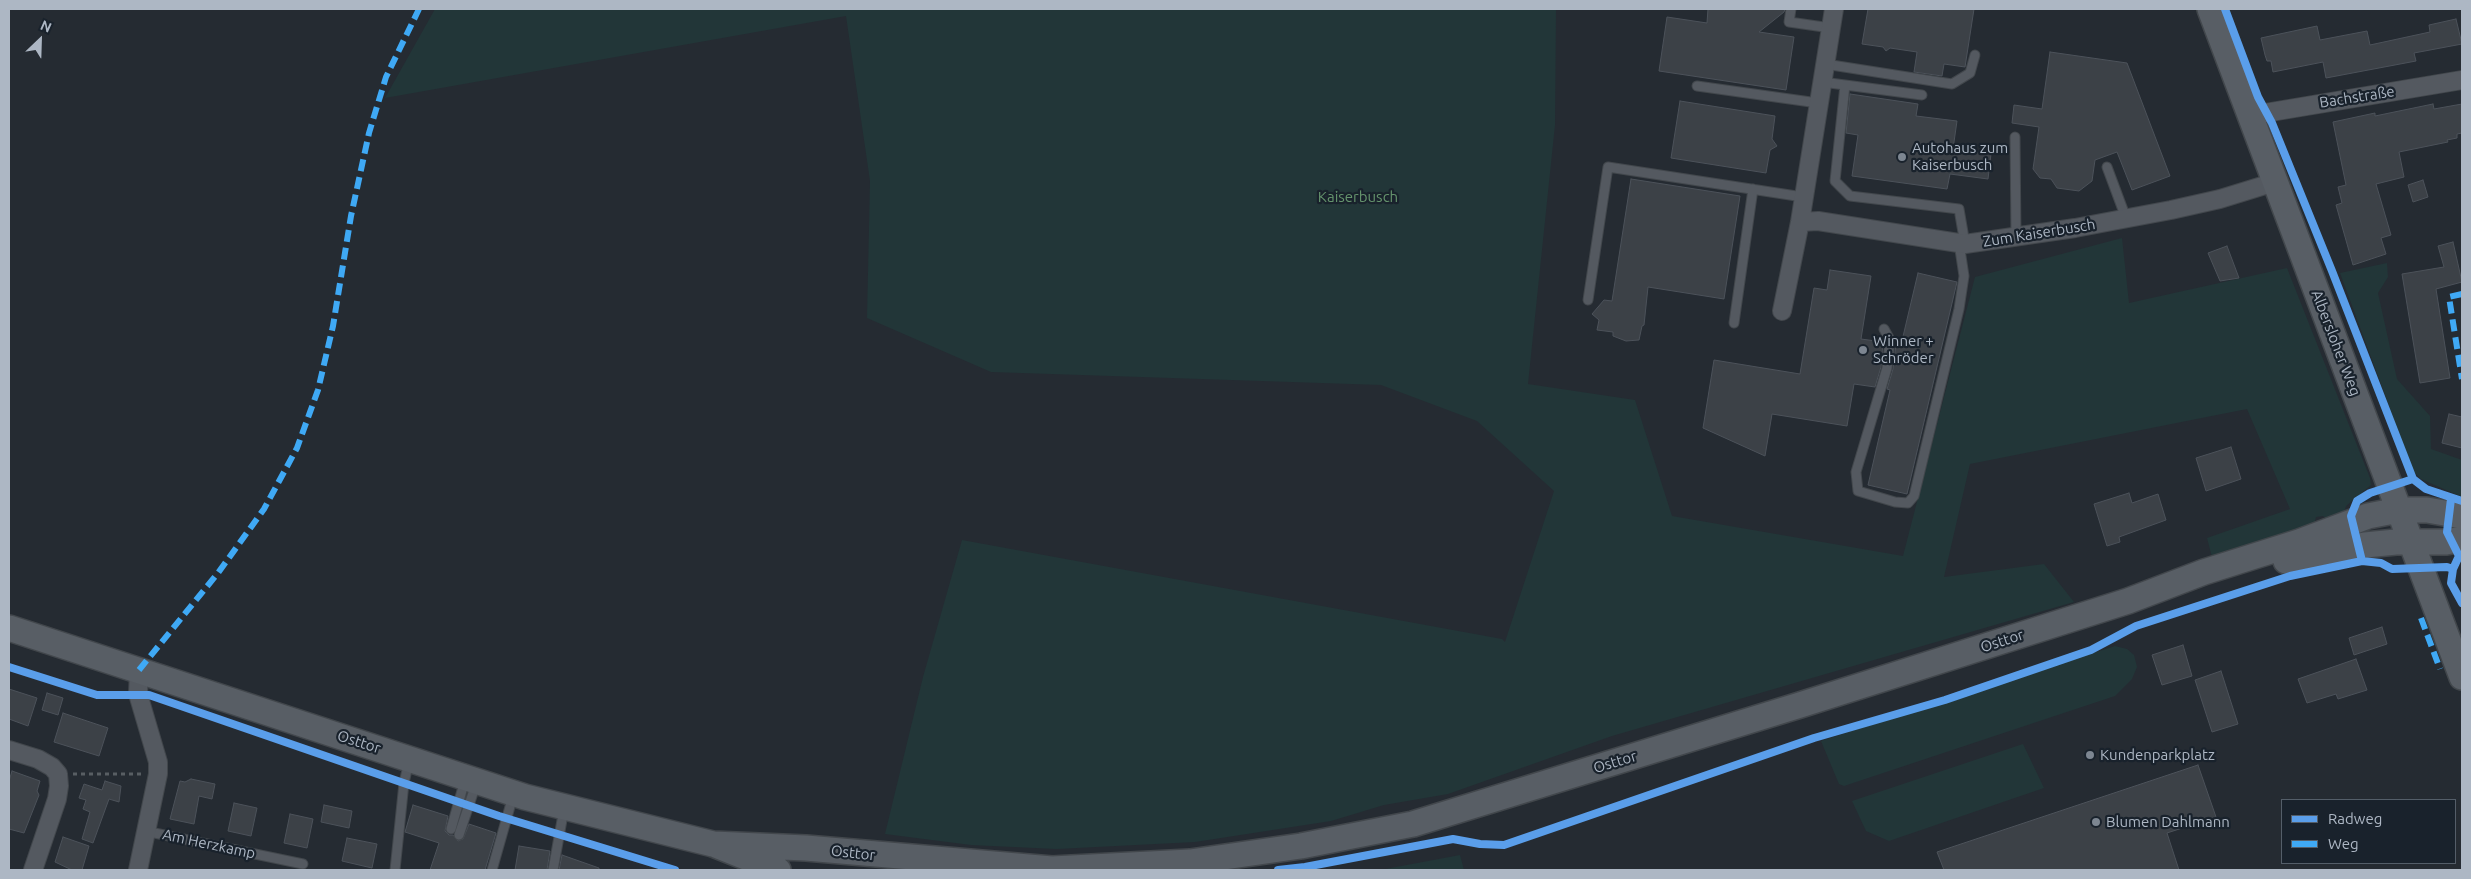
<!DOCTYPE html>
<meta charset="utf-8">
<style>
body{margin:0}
#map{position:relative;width:2471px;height:879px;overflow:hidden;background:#252b32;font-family:Ubuntu,sans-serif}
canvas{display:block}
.frame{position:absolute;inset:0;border:10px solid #adb7c4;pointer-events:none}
.legend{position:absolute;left:2281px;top:799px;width:175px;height:65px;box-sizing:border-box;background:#19222c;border:1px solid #545e69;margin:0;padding:6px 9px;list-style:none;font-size:15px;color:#adb7c4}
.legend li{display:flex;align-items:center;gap:10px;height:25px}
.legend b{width:25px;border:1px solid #545e69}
.north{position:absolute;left:15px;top:15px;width:50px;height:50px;-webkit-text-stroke:4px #19222c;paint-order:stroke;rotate:24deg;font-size:14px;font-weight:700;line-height:20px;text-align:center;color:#adb7c4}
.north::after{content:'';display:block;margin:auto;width:18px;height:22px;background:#adb7c4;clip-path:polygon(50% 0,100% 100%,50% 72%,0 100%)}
</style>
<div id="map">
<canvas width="2471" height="879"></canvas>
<div class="frame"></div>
<ul class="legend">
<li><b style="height:6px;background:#5a9eea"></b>Radweg</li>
<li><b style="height:6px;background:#3fa9f5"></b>Weg</li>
</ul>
<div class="north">N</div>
</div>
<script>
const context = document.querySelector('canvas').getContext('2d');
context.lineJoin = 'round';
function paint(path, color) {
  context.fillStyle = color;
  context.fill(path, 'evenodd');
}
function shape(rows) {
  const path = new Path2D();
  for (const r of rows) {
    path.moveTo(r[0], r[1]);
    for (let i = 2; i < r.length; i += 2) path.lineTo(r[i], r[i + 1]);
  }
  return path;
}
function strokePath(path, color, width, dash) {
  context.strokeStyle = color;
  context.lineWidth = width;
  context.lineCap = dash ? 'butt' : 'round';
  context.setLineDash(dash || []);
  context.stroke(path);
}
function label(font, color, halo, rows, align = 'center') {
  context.font = font + ' Ubuntu,sans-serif';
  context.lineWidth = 4.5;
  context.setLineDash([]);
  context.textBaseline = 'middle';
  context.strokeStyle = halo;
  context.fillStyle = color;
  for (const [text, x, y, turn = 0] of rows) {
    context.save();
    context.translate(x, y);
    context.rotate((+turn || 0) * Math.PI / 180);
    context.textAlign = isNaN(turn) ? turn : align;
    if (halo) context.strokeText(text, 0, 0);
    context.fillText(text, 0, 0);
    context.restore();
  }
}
const green = shape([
 [435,9,1556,9,1555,125,1528,384,1635,400,1672,516,1903,556,1975,277,2122,238,2129,303,2287,268,2370,478,2371,485,2346,506,2344,513,2327,519,2323,516,2316,517,2313,529,2213,561,2207,538,2290,509,2247,409,1970,464,1944,577,2044,564,2074,602,1612,736,1448,794,1384,805,1331,821,1195,842,1057,849,971,845,885,834,923,677,962,540,1502,639,1505,642,1554,491,1477,421,1381,385,991,372,867,318,870,181,846,16,385,98],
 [2387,263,2388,277,2378,293,2397,379,2430,416,2431,449,2462,460,2462,497,2421,479,2413,471,2340,273],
 [2115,646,2127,649,2134,655,2137,667,2132,679,2115,696,1844,786,1839,784,1821,741],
 [2023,744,2044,788,1889,841,1866,831,1852,801],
 [1460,855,1464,870,1380,870]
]);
const building = shape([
 [1708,9,1785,9,1784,12,1759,32,1794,37,1786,90,1659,71,1667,17,1707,23,1708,9],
 [1868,9,1974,9,1965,67,1944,64,1942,76,1914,72,1917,52,1890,48,1886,51,1883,47,1862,44,1868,9],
 [2456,19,2462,44,2414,53,2416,61,2326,78,2323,62,2273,72,2271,61,2267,61,2265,55,2261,38,2317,26,2320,40,2367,31,2370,45,2430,32,2429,25,2456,19],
 [2050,52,2127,63,2170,176,2132,190,2117,152,2095,160,2092,181,2079,191,2057,188,2051,179,2040,178,2033,169,2039,127,2012,123,2014,105,2042,109,2050,52],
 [1850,94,1918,104,1916,116,1957,121,1953,149,1991,154,1988,179,1950,174,1947,189,1852,176,1858,135,1846,133,1850,94],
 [1680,101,1775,116,1772,139,1777,146,1770,150,1766,173,1671,158,1680,101],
 [2433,104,2434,109,2462,104,2462,133,2457,134,2457,138,2447,140,2448,142,2399,152,2404,177,2376,184,2391,235,2381,238,2386,254,2353,265,2336,205,2342,203,2338,187,2346,185,2333,122,2375,113,2375,116,2433,104],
 [1631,179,1740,196,1724,299,1648,287,1644,325,1642,326,1639,340,1626,341,1613,336,1613,332,1597,330,1599,320,1592,314,1604,300,1612,301,1631,179],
 [2423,180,2428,197,2413,202,2408,185,2423,180],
 [2453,242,2462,282,2436,289,2450,378,2420,383,2402,274,2444,267,2438,246,2453,242],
 [2227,246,2239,278,2220,281,2208,253,2227,246],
 [1830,270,1871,276,1861,339,1883,342,1881,367,1875,387,1854,384,1847,426,1772,414,1765,456,1703,428,1714,360,1800,374,1814,288,1827,290,1830,270],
 [1918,273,1957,282,1907,494,1868,485,1890,390,1887,389,1893,369,1896,344,1901,345,1918,273],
 [2449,414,2462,417,2462,448,2442,443,2449,414],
 [2231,447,2241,479,2206,491,2196,458,2231,447],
 [2129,493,2132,503,2158,494,2166,520,2119,537,2120,542,2107,546,2094,504,2129,493],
 [2382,627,2387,644,2354,655,2349,638,2382,627],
 [2183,645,2192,676,2162,685,2152,655,2183,645],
 [2356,659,2367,690,2338,699,2336,694,2307,703,2298,679,2356,659],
 [2221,671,2238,724,2212,732,2195,680,2221,671],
 [9,689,37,698,28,726,9,719,9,689],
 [47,693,63,698,58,715,42,710,47,693],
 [63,713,108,728,99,756,54,742,63,713],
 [2198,765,2216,817,2167,833,2179,870,1944,870,1937,852,2198,765],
 [12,771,40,781,37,791,39,795,24,833,9,829,9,781,12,771],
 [191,779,215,784,212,799,199,796,194,824,170,819,180,781,185,782,191,779],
 [105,781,121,786,119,802,109,799,93,843,82,839,90,812,83,809,86,800,79,798,84,784,102,790,105,781],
 [234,803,257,808,251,836,228,831,234,803],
 [324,805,352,811,349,828,321,822,324,805],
 [413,805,448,816,445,831,449,835,453,835,458,841,463,839,469,824,496,833,485,870,430,870,439,843,405,832,413,805],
 [290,814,313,819,307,848,284,843,290,814],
 [63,837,89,846,82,870,72,870,55,862,63,837],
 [347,838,377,844,372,868,342,861,347,838],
 [519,846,550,851,547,870,515,870,519,846],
 [562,855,599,868,599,870,559,870,562,855]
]);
const path = shape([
 [73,774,142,774]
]);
const lane = shape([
 [1791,9,1789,22,1831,28],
 [1825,64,1952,84,1970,73,1975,55],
 [1822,82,1922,95],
 [1845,85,1835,181,1850,196,1959,209,1965,244],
 [1697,86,1818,103],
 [2015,137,2016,237],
 [2107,167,2126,218],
 [1588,300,1608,167,1803,197],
 [1734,323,1753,189],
 [1884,329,1890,340,1887,368,1856,472,1858,491,1895,502,1908,503,1914,496,1959,309,1964,276,1959,243],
 [451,829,465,780],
 [145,831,303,864],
 [459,835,476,784],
 [395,870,404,783,409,761],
 [492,870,513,796],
 [553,870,564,809]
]);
const street = shape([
 [2252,117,2265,113,2462,80],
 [1800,222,1818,221,1965,244,2075,228,2171,210,2220,199,2275,182],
 [1782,311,1800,222,1834,9],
 [9,750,38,759,52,767,58,774,59,786,57,799,33,870],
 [138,870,158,774,158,762,138,694,139,670]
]);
const secondary = shape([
 [2210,9,2462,677],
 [2286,561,2365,545,2396,542,2446,542,2462,539],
 [9,628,525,797,713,844,778,870],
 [713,844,806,848,1052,869,1190,862,1301,846,1413,824,1800,705,2128,601,2204,572,2299,542,2368,516,2399,510,2427,510,2462,516]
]);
const quiet = shape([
 [2462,294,2449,297,2462,379],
 [2421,618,2440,669],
 [139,670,218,573,264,509,297,448,318,390,333,326,351,216,369,133,386,77,419,9]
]);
const cycleway = shape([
 [2225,9,2258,97,2272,123,2332,271,2413,479,2426,489,2462,501],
 [2451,499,2447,532,2459,556,2453,569,2451,583,2462,603],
 [2362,561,2351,516,2357,501,2370,493,2413,479],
 [9,667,97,695,149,695,499,816,675,870],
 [1278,870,1305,867,1453,839,1480,844,1504,845,1814,738,1945,700,2091,650,2136,626,2290,576,2362,561,2381,563,2392,569,2447,567,2453,569]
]);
const markers = [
 [1902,157,5,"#7d8691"],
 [1863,350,5,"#7d8691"],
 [2090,755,5,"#7d8691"],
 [2096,822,5,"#7d8691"]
];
const streetNames = [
 ["Bachstraße",2357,97,-9],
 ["Zum Kaiserbusch",2039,233,-9],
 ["Albersloher Weg",2336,343,69],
 ["Osttor",2002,641,-18],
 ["Osttor",359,742,18],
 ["Osttor",1615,762,-17],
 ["Am Herzkamp",209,844,12],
 ["Osttor",853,853,6]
];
const poiNames = [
 ["Autohaus zum",1912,148],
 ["Kaiserbusch",1912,165],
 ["Winner +",1873,341],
 ["Schröder",1873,358],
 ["Kundenparkplatz",2100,755],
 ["Blumen Dahlmann",2106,822]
];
const parkNames = [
 ["Kaiserbusch",1358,197]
];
paint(green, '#223638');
paint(building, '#3c4147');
strokePath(building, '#4c525a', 1);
strokePath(lane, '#42474c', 11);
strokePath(street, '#42474c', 20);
strokePath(secondary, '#42474c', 28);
strokePath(path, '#585e63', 3, [4, 4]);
strokePath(lane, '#545960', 9);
strokePath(street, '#545960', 18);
strokePath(secondary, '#585e65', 25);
strokePath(quiet, '#3fa9f5', 6, [12, 6]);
strokePath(cycleway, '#5a9eea', 8);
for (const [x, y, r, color] of markers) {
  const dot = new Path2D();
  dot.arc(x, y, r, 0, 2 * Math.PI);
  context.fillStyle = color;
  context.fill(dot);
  strokePath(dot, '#19222c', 2);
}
label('15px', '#adb7c4', '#19222c', streetNames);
label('15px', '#adb7c4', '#19222c', poiNames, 'left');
label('15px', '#65946d', '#19222c', parkNames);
</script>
